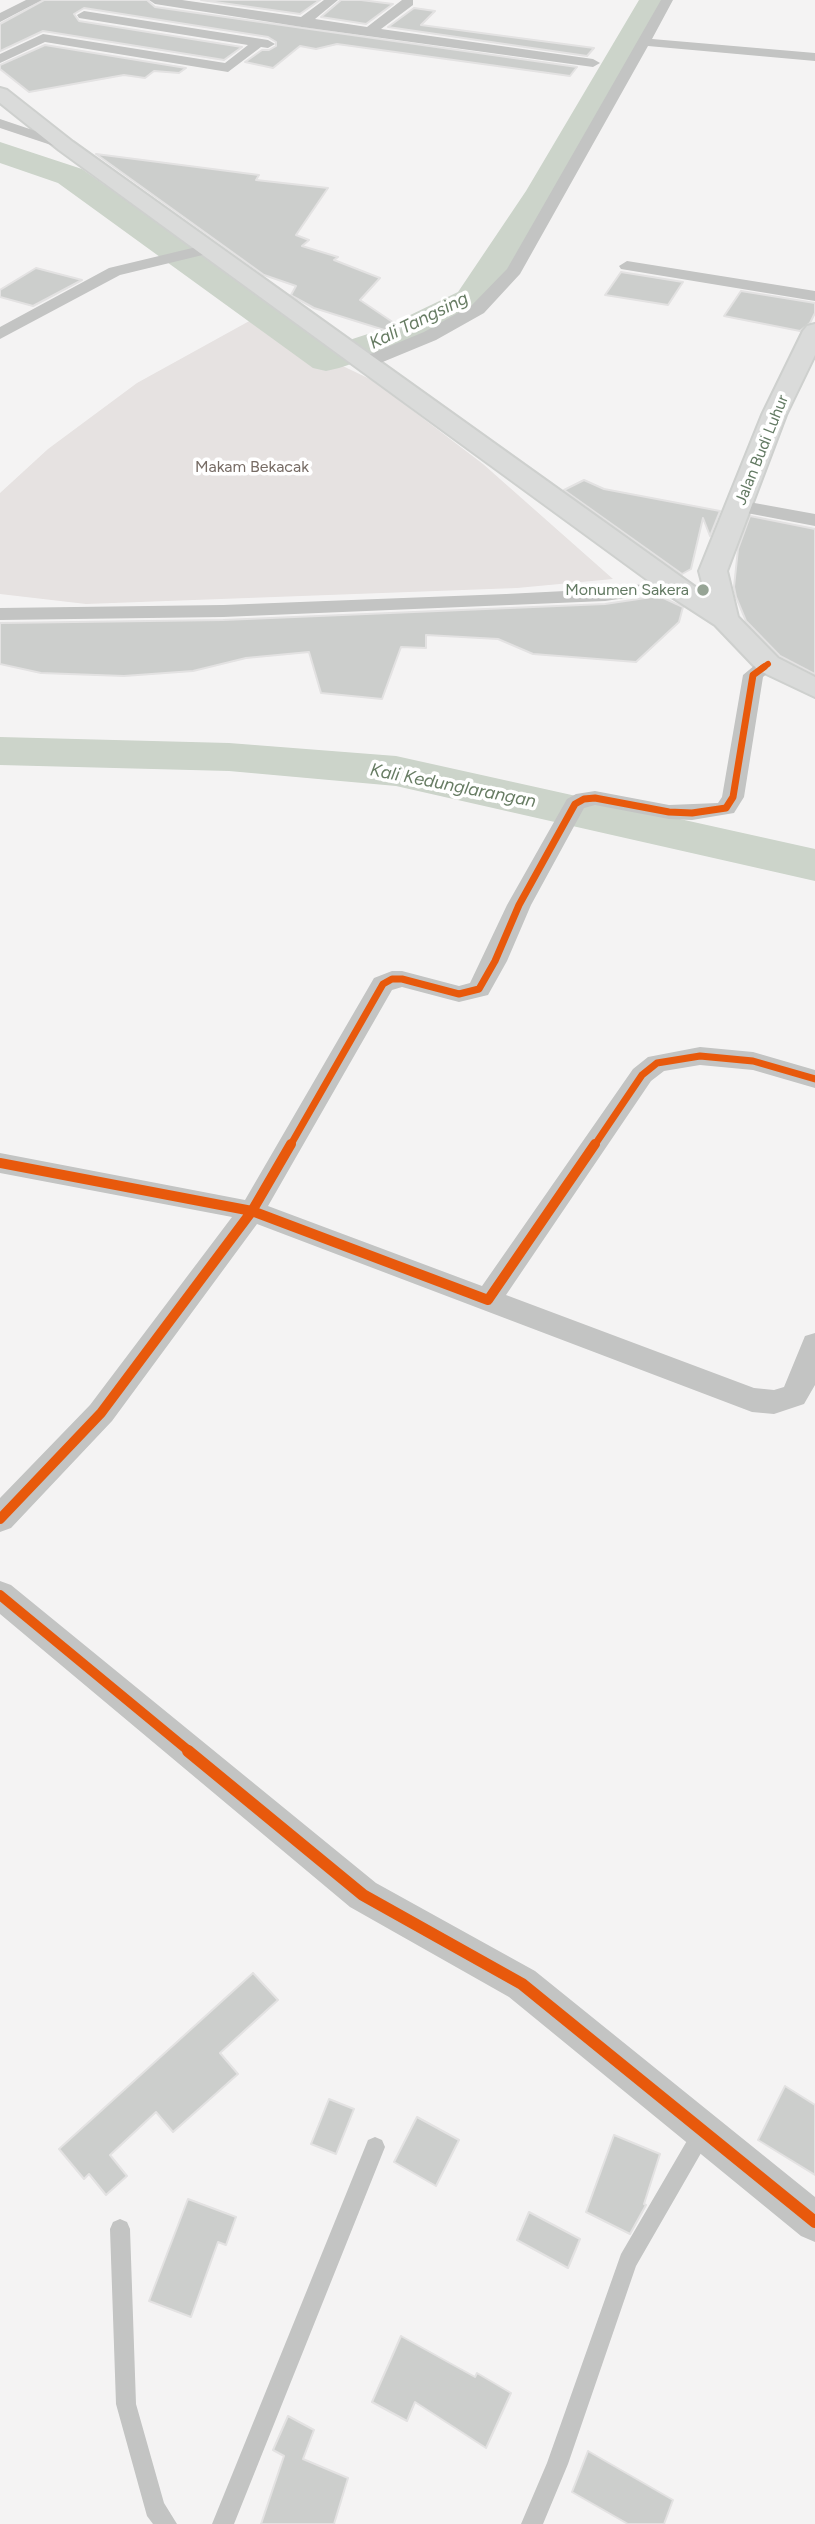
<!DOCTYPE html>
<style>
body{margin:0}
canvas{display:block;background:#f4f3f3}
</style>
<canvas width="815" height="2524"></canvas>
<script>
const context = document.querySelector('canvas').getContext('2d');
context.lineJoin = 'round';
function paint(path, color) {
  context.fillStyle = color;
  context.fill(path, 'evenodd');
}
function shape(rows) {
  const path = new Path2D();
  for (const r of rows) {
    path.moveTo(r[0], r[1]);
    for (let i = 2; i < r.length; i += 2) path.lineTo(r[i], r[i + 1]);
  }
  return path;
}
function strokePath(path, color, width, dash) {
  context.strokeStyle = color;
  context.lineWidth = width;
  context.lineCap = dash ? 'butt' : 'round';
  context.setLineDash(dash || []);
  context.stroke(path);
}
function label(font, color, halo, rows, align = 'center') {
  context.font = font + ' Figtree,sans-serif';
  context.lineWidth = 7;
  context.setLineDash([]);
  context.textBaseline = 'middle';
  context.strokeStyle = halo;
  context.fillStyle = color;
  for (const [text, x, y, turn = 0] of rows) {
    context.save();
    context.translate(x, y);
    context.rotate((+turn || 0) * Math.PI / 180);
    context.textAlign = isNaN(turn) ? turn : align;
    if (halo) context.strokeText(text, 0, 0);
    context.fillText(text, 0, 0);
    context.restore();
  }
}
const green = shape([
 [262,314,324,357,374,381,483,464,613,579,517,588,86,604,0,594,0,493,48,449,137,383]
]);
const river = shape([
 [639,0,667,0,560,191,484,308,403,347,339,368,326,371,313,368,58,183,0,163,0,142,82,169,331,346,377,331,458,292,526,191,639,0],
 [0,737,229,743,396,756,815,849,815,881,396,786,229,771,0,765,0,737]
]);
const building = shape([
 [44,0,147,0,155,7,577,67,570,76,337,44,316,49,300,46,273,68,245,62,262,50,269,50,276,46,276,42,268,37,84,8,74,14,79,21,242,47,224,60,43,31,0,51,0,24,44,0],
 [201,0,320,0,300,14,201,0],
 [341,0,361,0,393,4,366,24,321,17,341,0],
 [414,8,435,11,421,25,594,48,587,56,388,27,414,8],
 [45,45,186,68,179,73,154,71,145,78,124,75,29,92,0,69,0,65,45,45],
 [96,154,259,175,256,180,328,188,296,235,309,240,302,246,338,257,334,260,380,278,360,300,400,327,397,334,314,308,294,297,291,295,296,286,264,275,96,154],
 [36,268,82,280,33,306,0,297,0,290,36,268],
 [621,272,683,282,668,305,605,295,621,272],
 [741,291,815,303,815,313,810,323,800,331,724,316,741,291],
 [584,480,604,489,720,511,710,536,703,518,691,569,682,574,564,490,584,480],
 [750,516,815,529,815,674,780,656,746,621,736,597,734,587,738,549,750,516],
 [659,596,683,607,679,622,636,662,533,654,498,639,426,635,426,648,401,647,382,699,321,693,309,652,246,658,193,671,124,676,41,673,0,664,0,623,223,620,605,604,659,596],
 [253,1973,278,2000,220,2053,238,2074,173,2132,156,2112,110,2155,127,2176,106,2195,89,2174,84,2179,59,2149,253,1973],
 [785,2086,815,2105,815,2175,758,2140,785,2086],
 [329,2099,354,2109,336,2154,311,2144,329,2099],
 [417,2117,459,2140,436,2186,394,2162,417,2117],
 [614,2135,660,2154,644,2204,646,2205,630,2234,586,2212,614,2135],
 [188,2199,236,2217,226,2245,218,2242,191,2317,149,2301,188,2199],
 [529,2212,580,2239,568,2268,517,2240,529,2212],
 [401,2336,475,2377,477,2373,511,2393,486,2448,415,2402,407,2421,372,2402,401,2336],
 [288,2416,314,2430,303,2459,348,2478,334,2524,261,2524,284,2456,273,2450,288,2416],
 [588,2451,673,2500,664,2524,628,2524,572,2492,588,2451]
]);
const lane = shape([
 [702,2124,709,2127,712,2134,636,2266,568,2464,543,2524,521,2524,547,2463,621,2254,695,2127,702,2124],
 [375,2137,382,2140,385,2147,234,2524,212,2524,368,2140,375,2137],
 [120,2219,127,2222,130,2229,136,2404,164,2503,177,2524,153,2524,147,2516,116,2404,110,2229,113,2222,120,2219]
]);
const street = shape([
 [26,0,42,0,0,22,0,13,26,0],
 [149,0,182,0,301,17,324,0,338,0,315,19,367,27,402,0,413,0,413,5,381,29,593,59,600,63,593,67,302,27,155,4,149,0],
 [661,0,673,0,652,39,815,53,815,61,648,46,520,274,484,313,436,340,373,366,361,366,358,362,361,358,424,332,472,305,507,269,661,0],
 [84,11,268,40,275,44,268,48,261,47,228,72,45,42,0,63,0,54,43,34,225,63,248,45,79,18,77,15,84,11],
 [0,119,71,143,73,146,66,150,0,128,0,119],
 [209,244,215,246,217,249,215,252,120,275,0,339,0,327,109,268,209,244],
 [627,261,815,291,815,301,621,269,619,266,627,261],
 [738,500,815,514,815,526,731,510,729,506,731,502,738,500],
 [674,580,681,582,684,586,681,590,605,601,223,617,0,620,0,608,223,605,506,594,605,589,674,580],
 [768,658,775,660,778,664,763,677,744,797,734,813,692,820,669,819,595,805,584,808,531,905,507,961,488,995,459,1002,402,987,392,990,268,1206,482,1286,633,1069,648,1057,700,1047,753,1052,815,1070,815,1088,753,1070,700,1065,664,1071,651,1081,506,1295,754,1388,774,1390,784,1387,805,1336,815,1333,815,1385,804,1404,774,1414,752,1412,257,1224,112,1421,11,1528,0,1532,0,1498,90,1405,232,1217,0,1173,0,1153,245,1200,374,978,392,971,402,971,459,986,470,983,507,905,567,799,576,794,595,791,669,805,718,803,722,797,743,675,761,660,768,658],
 [0,1581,11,1585,376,1883,535,1971,815,2197,815,2242,801,2236,509,1997,350,1907,0,1614,0,1581]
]);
const secondary = shape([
 [0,88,7,90,73,142,705,594,699,571,762,415,803,331,807,326,815,324,815,355,786,415,727,571,738,617,778,658,815,677,815,697,758,670,715,625,664,592,59,150,0,103,0,88]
]);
const cyclewayFar3 = shape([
 [761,669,768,664]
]);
const cyclewayFar2 = shape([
 [290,1146,383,984,392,979,402,979,459,994,479,989,495,961,519,905,575,804,584,799,595,798,669,812,692,813,726,808,733,797,753,675,764,667],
 [594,1146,642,1075,657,1063,700,1056,753,1061,815,1079]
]);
const cyclewayFar1 = shape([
 [0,1163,252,1211,291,1144],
 [0,1519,101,1413,252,1211,488,1300,595,1144],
 [0,1595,190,1752]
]);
const cycleway = shape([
 [188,1751,363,1895,522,1984,815,2222]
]);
const markers = [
 [703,590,7,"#96a495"]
];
const farStreetnames = [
 ["Jalan Budi Luhur",762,450,-68]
];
const farParknames = [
 ["Makam Bekacak",252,467]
];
const farPoinames = [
 ["Monumen Sakera",689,590]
];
const farWaternames = [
 ["Kali Tangsing",419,321,-26],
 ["Kali Kedunglarangan",453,786,11]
];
paint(green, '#e6e2e1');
paint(river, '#ccd4ca');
paint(building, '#cccecc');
strokePath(building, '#e3e2e2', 2);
strokePath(secondary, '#ced0ce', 4);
paint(lane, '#c3c4c3');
paint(street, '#c3c4c3');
paint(secondary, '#dadbda');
strokePath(cyclewayFar3, '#e8590c', 6);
strokePath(cyclewayFar2, '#e8590c', 7);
strokePath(cyclewayFar1, '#e8590c', 10);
strokePath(cycleway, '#e8590c', 12);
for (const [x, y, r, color] of markers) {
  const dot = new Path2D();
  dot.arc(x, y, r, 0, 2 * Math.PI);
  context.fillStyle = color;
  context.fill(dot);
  strokePath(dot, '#fff', 2.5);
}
label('16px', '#637a63', '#fff', farStreetnames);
label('16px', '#776c65', '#fff', farParknames);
label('16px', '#637a63', '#fff', farPoinames, 'right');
label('italic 18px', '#677c63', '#fff', farWaternames);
</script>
